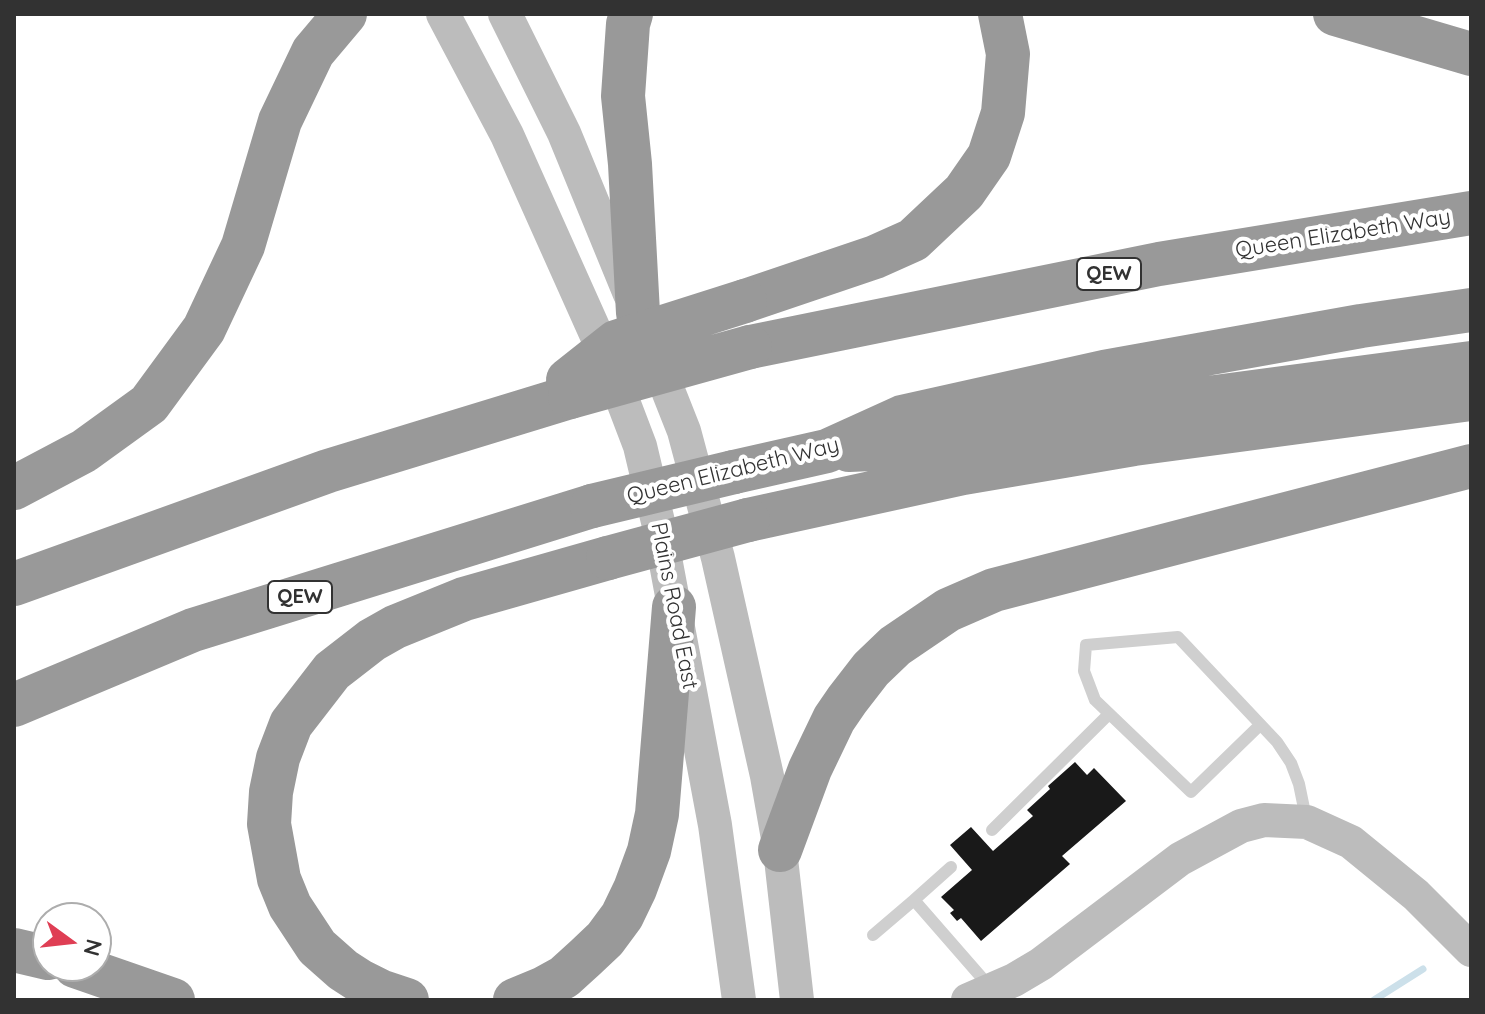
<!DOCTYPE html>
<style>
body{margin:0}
#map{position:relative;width:1485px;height:1014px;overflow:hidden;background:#fff;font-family:Quicksand,sans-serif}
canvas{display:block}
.frame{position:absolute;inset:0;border:16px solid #323232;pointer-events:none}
.north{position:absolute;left:32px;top:902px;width:80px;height:80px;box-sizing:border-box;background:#fff;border:2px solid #adadad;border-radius:50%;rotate:105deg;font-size:22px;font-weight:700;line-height:32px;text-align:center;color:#323232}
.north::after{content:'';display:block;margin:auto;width:28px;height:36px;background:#df3e54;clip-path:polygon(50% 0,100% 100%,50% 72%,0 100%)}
</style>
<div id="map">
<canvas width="1485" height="1014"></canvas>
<div class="frame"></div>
<div class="north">N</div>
</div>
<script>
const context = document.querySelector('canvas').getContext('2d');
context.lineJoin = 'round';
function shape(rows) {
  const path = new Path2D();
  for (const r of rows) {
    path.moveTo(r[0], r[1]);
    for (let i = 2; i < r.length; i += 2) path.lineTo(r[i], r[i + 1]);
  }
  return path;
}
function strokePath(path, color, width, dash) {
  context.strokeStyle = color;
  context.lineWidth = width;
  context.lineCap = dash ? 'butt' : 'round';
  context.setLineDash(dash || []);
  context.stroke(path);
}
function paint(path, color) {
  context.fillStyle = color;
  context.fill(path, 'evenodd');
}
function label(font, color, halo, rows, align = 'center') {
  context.font = font + ' Quicksand,sans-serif';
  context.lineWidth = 8;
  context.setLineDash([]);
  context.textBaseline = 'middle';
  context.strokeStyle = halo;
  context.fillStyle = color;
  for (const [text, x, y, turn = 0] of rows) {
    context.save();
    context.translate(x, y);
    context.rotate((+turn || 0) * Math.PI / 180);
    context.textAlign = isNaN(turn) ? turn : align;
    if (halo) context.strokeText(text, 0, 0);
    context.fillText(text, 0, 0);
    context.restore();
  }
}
const stream = shape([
 [1374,1000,1423,969]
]);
const building = shape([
 [1075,762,1087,775,1094,768,1126,801,1062,856,1070,864,981,941,961,918,957,921,950,913,954,910,941,897,972,870,950,845,971,827,993,851,1033,816,1027,810,1050,789,1048,786]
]);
const lane = shape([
 [1260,725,1191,792,1095,700,1084,671,1086,645,1178,637,1277,742,1291,763,1299,784,1306,818],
 [992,830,1109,714],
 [951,867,914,900,989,986],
 [873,935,914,900]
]);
const secondary = shape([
 [443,14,507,135,605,354,640,446,659,526,715,825,739,1000],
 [505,14,564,133,630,294],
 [652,350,684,431,718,558,767,776,780,850,797,1000],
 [968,1000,1014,980,1041,964,1180,859,1241,826,1264,820,1307,822,1351,842,1416,895,1471,950]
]);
const highway = shape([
 [631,14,628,24,623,96,630,164,638,313],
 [1335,14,1471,54],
 [745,301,875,257,913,240,964,192,989,156,1003,113,1008,54,1000,14],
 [750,347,1159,264,1471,213],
 [849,450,917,447,1125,409,1471,363],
 [734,472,827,451,902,417,1104,372,1361,326,1471,310],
 [14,488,84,451,149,404,204,329,243,246,280,121,313,52,345,14],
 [748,520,963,473,1134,444,1471,399],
 [14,584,328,471,570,397],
 [14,705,193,630,592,506],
 [780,850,810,769,834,719,847,700,871,669,895,646,948,610,994,590,1471,466],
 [14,950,48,958],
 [75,966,173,1000],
 [407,1000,380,991,360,981,343,970,317,947,290,906,279,879,269,824,271,792,278,758,291,724,332,671,372,640,395,627,464,599,608,558],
 [515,1000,544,988,564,977,586,957,605,939,622,916,635,889,649,851,657,814,674,607]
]);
const highwayBridge = shape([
 [568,380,616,342,745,301],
 [570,397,750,347],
 [592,506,734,472],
 [608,558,748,520]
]);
const shields = [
 [1109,274,64],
 [300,597,64]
];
const shieldNames = [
 ["QEW",1109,274],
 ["QEW",300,597]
];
const streetNames = [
 ["Queen Elizabeth Way",1343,234,-9],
 ["Queen Elizabeth Way",733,471,-14],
 ["Plains Road East",674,606,79]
];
strokePath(stream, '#cce0ea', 7);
paint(building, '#191919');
strokePath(lane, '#cfcfcf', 12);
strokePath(secondary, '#bcbcbc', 34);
strokePath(highway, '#999', 44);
strokePath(highwayBridge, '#999', 44);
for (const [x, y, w] of shields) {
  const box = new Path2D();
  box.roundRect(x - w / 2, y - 16, w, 32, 6);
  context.fillStyle = '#fff';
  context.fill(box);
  strokePath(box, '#323232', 2);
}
label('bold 20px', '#323232', null, shieldNames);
label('22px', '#323232', '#fff', streetNames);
</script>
